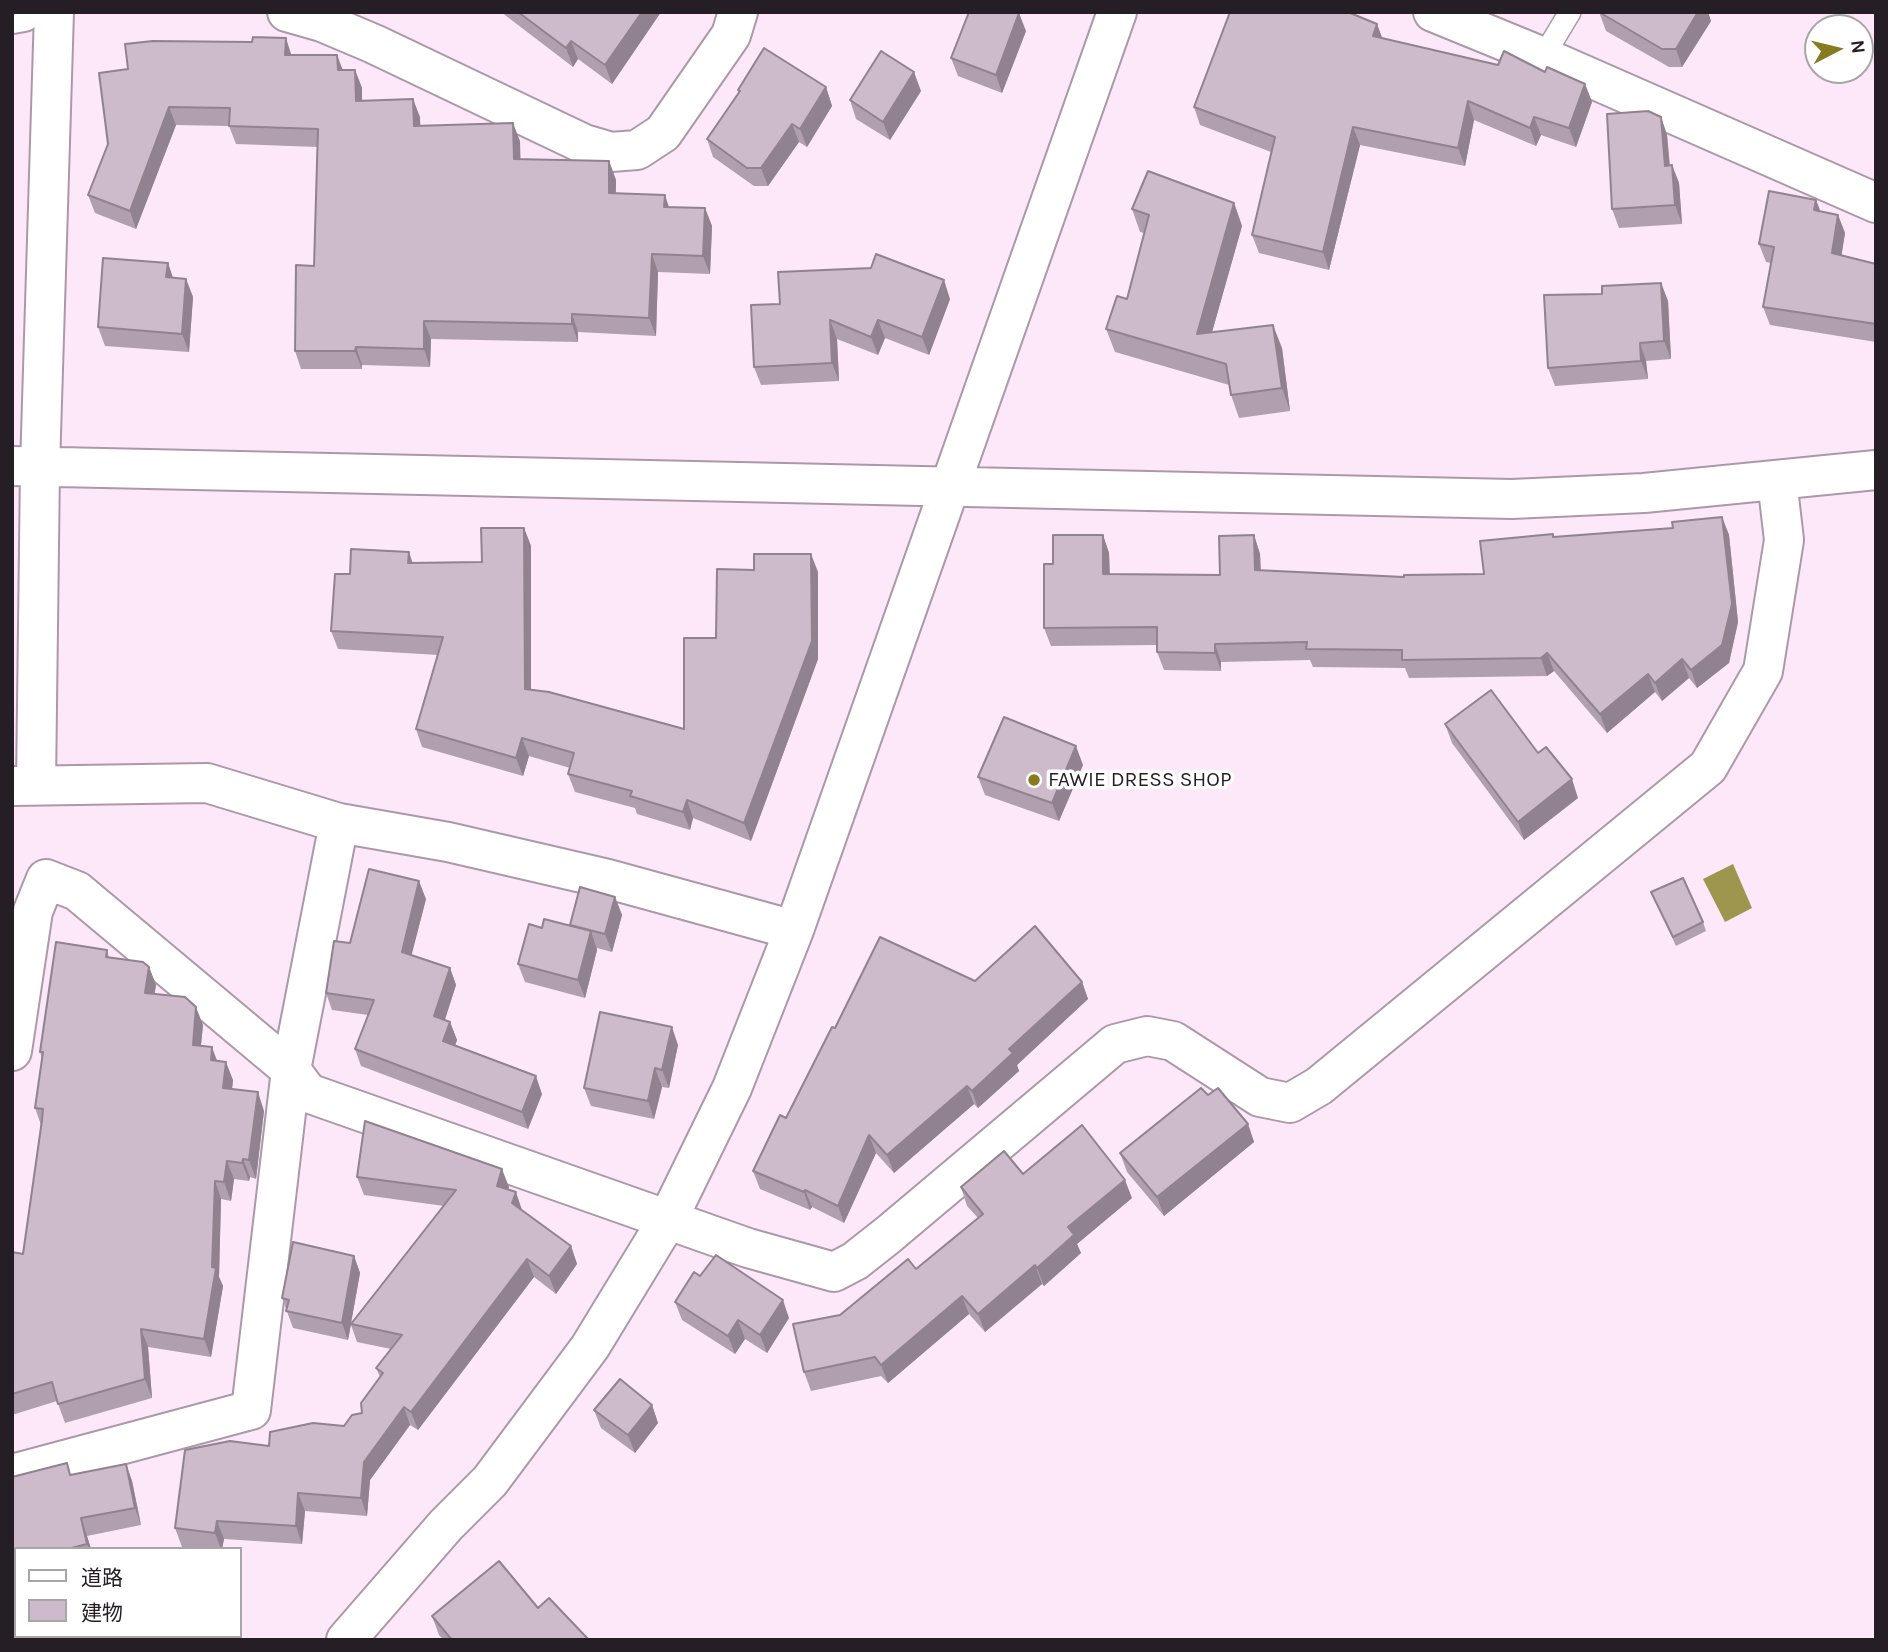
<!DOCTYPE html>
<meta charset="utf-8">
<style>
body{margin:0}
#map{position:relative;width:1888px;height:1652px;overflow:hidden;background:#fce8f9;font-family:Karla,"Noto Sans JP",sans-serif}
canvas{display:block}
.frame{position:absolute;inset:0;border:14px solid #251e24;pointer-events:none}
.legend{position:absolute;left:14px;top:1547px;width:228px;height:91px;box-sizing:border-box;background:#fff;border:2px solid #a8a5a7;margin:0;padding:9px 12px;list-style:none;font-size:21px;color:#251e24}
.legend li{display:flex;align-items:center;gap:14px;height:35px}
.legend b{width:35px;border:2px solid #a8a5a7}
.north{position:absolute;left:1804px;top:14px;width:70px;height:70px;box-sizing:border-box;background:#fff;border:2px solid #a8a5a7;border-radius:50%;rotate:83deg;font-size:19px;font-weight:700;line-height:28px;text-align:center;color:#251e24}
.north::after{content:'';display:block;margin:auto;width:24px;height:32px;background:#867b21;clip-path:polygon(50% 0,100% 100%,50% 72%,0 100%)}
</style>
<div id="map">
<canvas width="1888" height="1652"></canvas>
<div class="frame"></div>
<ul class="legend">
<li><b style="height:9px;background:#fff"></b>道路</li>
<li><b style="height:19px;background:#cdbacb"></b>建物</li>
</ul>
<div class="north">N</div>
</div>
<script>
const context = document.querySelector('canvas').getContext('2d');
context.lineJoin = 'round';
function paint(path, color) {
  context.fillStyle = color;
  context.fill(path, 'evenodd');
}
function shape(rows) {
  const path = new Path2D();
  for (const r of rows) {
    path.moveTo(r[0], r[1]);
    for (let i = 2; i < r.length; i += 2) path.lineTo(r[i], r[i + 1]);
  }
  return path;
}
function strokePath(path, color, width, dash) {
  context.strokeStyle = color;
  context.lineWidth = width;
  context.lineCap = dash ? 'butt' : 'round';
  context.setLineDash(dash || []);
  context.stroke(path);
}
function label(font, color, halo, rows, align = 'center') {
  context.font = font + ' Karla,sans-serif';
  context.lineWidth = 7;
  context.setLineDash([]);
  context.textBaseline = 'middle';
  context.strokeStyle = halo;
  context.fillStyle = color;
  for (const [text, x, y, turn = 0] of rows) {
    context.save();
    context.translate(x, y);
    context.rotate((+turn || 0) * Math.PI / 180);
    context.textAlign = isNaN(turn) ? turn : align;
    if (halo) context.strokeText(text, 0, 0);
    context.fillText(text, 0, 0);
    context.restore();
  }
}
const water = shape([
 [1733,864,1752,908,1725,922,1703,879]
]);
const service = shape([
 [1543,57,1570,12]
]);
const minor = shape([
 [287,12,322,22,374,44,584,144,611,152,637,150,663,133,731,35,738,12],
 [1433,12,1543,57,1876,203],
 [12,14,23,12],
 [12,466,1512,499,1644,493,1876,470],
 [36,785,40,467,54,12],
 [12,786,207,783,339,823,448,842,608,879,794,930],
 [12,1051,33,911,46,879,77,891,291,1070,308,1093,748,1248,834,1272,855,1261,888,1235,1115,1044,1147,1036,1173,1041,1260,1097,1290,1103,1319,1086,1708,767,1763,671,1784,540,1777,480],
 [12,1474,251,1410,291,1070,339,823],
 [346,1640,446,1525,490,1481,590,1347,668,1219,732,1088,794,930,1117,12]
]);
const wall = shape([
 [501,12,661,12,612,84,578,59,573,67],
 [1599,12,1708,12,1711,21,1682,67,1669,67,1606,31],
 [1377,24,1382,38,1498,65,1545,72,1585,84,1592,102,1576,147,1541,135,1536,146,1474,120,1465,166,1360,145,1329,270,1259,253,1252,235,1271,152,1200,125,1194,107],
 [1026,31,1002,93,958,76,951,58],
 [292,55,343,70,355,70,362,88,362,101,420,117,420,126,520,141,520,159,609,161,616,180,616,193,669,207,705,208,712,226,710,274,658,272,656,336,578,332,578,342,431,339,430,367,362,365,362,369,301,369,295,351,314,266,317,147,236,144,229,126,176,125,136,229,95,213,88,195,108,144,128,69],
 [826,87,832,106,807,147,799,142,768,186,754,186,713,157,707,139,739,92,738,90],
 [921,91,890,140,856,119,850,100],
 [1661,117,1667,135,1670,165,1672,165,1679,183,1682,224,1619,228,1612,209],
 [1816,200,1820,211,1838,215,1845,233,1841,256,1876,264,1876,342,1770,325,1763,307,1771,263,1766,262,1759,244],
 [1234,203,1242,226,1212,332,1282,348,1290,411,1239,418,1231,395,1229,385,1115,352,1106,329,1127,299,1144,233,1140,232,1132,209],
 [168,263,173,278,186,279,193,297,189,352,105,346,98,327],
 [1661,283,1668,301,1671,359,1646,361,1648,379,1555,386,1548,368,1602,294],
 [950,299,929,355,885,338,878,355,837,339,839,381,761,385,754,367,751,305],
 [1722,517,1729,535,1738,622,1729,663,1697,688,1689,678,1662,701,1655,692,1607,733,1554,671,1547,676,1409,678,1405,668,1313,667,1310,660,1221,662,1221,671,1164,670,1157,652,1157,645,1051,646,1044,628,1053,564,1103,535,1109,553,1110,574,1220,575,1254,535,1260,554,1261,570,1404,577,1484,574,1553,534,1554,537,1673,528],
 [524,528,531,546,531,690,684,729,716,638,818,572,818,659,751,841,693,818,690,830,637,814,635,808,575,792,568,774,570,768,529,756,523,776,422,747,416,729,438,655,338,649,331,631,350,574,413,563,482,562],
 [1445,724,1538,753,1578,798,1524,840,1452,743],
 [1083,765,1059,821,985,795,978,777],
 [1651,892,1703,922,1706,931,1676,946],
 [615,897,622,915,612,952,597,948,597,950,585,998,525,982,518,964,542,928,570,926],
 [426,899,411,955,450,968,456,985,445,1020,450,1022,457,1040,455,1046,542,1094,528,1129,361,1066,355,1049,368,1015,332,1010,326,993,350,943],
 [107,950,109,957,149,967,156,985,154,994,203,1025,201,1046,217,1061,233,1080,232,1089,264,1111,256,1179,250,1177,249,1181,234,1179,231,1201,221,1199,219,1277,223,1286,211,1357,148,1347,152,1398,65,1423,57,1401,12,1415,12,1252,23,1254,41,1125,35,1108,42,1058,40,1052],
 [975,981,1082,982,1088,999,1017,1065,1019,1071,978,1108,974,1104,894,1173,876,1153,844,1223,812,1207,810,1210,760,1189,753,1171,786,1118,835,1028],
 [678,1045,669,1088,662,1087,654,1119,591,1106,584,1088],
 [1208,1095,1248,1124,1254,1142,1164,1216,1127,1172,1120,1153],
 [1023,1174,1132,1198,1077,1244,1081,1253,1044,1286,1042,1284,985,1332,969,1314,888,1383,881,1376,811,1391,804,1372,840,1315,916,1269,978,1218,967,1206,961,1187],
 [357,1177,509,1187,508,1190,522,1211,571,1246,577,1264,556,1294,534,1277,418,1430,410,1425,370,1480,367,1516,305,1511,302,1544,224,1539,222,1549,199,1549,182,1547,175,1528,269,1446,344,1426,362,1413,380,1377,376,1368,391,1349,357,1342,351,1325,348,1340,293,1328,282,1298,354,1256,360,1273,351,1323,444,1206,364,1195],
 [700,1276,789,1318,767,1353,745,1339,735,1354,682,1320,675,1302],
 [652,1405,658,1423,635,1453,601,1428,594,1410],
 [126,1464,132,1481,141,1525,87,1536,91,1549,16,1549,16,1579,12,1580,12,1477,72,1475],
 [538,1608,589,1640,444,1640,439,1635,432,1616]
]);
const shadedWall = shape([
 [642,12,661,12,612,84,605,65],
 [1698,12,1708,12,1711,21,1682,67,1676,49],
 [1019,13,1026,31,1002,93,996,75],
 [1377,24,1384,43,1373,36],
 [286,38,292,57,285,55],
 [571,41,578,59,573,67,566,48],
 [337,55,344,73,338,70],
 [355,70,362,88,362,120,356,101],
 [914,72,921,91,890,140,883,122],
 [1585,84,1592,102,1576,147,1569,128],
 [826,87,832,106,807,147,800,129],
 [413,99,420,117,421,144,414,126],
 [1468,101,1474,120,1465,166,1458,148],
 [169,107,176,125,136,229,130,211],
 [1534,117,1541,135,1536,146,1530,128],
 [1661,117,1667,135,1671,184,1665,166],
 [513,123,520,141,521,177,514,159],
 [792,124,799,142,768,186,761,168],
 [1353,127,1360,145,1329,270,1323,252],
 [609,161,616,180,615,211,609,193],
 [1672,165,1679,183,1682,224,1675,205],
 [665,195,671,213,664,207],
 [1816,200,1823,218,1814,210],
 [1234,203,1242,226,1205,357,1197,334],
 [705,208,712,226,710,274,703,256],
 [1838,215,1845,233,1839,272,1832,253],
 [652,254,658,272,656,336,649,318],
 [168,263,174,281,166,277],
 [186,279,193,297,189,352,182,334],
 [944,280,950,299,929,355,922,337],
 [1661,283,1668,301,1671,359,1664,341],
 [572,314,578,332,578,342,572,324],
 [830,320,837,339,839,381,832,363],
 [878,320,885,338,878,355,871,337],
 [424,321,431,339,430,367,424,349],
 [1273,325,1282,348,1290,411,1282,388],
 [1640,343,1646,361,1648,379,1641,361],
 [356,347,362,365,362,369,355,351],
 [1722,517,1729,535,1738,622,1729,663,1697,688,1691,670],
 [524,528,531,546,531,707,525,689],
 [1103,535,1109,553,1110,592,1103,574],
 [1254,535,1260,554,1261,588,1255,570],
 [409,552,415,570,408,563],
 [811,554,818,572,818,659,751,841,744,823],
 [1215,644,1221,662,1221,671,1215,653],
 [1547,653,1554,671,1547,676,1541,658],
 [1682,659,1689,678,1662,701,1655,683],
 [1648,674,1655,692,1607,733,1600,714],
 [522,738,529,756,523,776,516,758],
 [1076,746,1083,765,1059,821,1052,803],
 [1572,779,1578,798,1524,840,1518,822],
 [687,800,693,818,690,830,683,812],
 [419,881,426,899,408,969,402,952],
 [615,897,622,915,612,952,605,934],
 [591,931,597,950,585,998,578,980],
 [149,967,156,985,152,1011,145,993],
 [450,968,456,985,440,1034,434,1016],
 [1082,982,1088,999,1017,1065,1019,1071,978,1108,972,1091,1009,1049],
 [196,1007,203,1025,199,1063,193,1045],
 [450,1022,457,1040,450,1059,443,1041],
 [672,1027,678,1045,669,1088,662,1070],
 [212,1047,219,1066,211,1060],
 [226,1062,233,1080,230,1106,223,1088],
 [655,1068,662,1087,654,1119,648,1101],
 [536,1076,542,1094,528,1129,522,1112],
 [967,1086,974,1104,894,1173,887,1155],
 [258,1092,264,1111,256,1179,249,1160],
 [1248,1124,1254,1142,1164,1216,1157,1197],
 [869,1135,876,1153,844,1223,838,1206],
 [243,1159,250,1177,249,1181,242,1163],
 [227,1161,234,1179,231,1201,224,1182],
 [502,1169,509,1187,503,1204,497,1186],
 [1125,1180,1132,1198,1077,1244,1081,1253,1044,1286,1037,1268,1068,1227],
 [215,1181,221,1199,219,1277,223,1286,211,1357,204,1339,212,1267],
 [805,1190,812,1207,810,1210,804,1192],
 [516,1192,522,1210,512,1203],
 [571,1246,577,1264,556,1294,549,1276],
 [354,1256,360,1273,348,1340,342,1323],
 [527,1259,534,1277,418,1430,411,1412],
 [1035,1265,1042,1284,985,1332,978,1314],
 [962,1296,969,1314,888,1383,881,1365],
 [783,1300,789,1318,767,1353,760,1335],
 [738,1320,745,1339,735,1354,728,1336],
 [141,1329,148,1347,152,1398,145,1379],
 [652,1405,658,1423,635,1453,628,1435],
 [404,1407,410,1425,370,1480,367,1516,361,1498,364,1462],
 [126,1464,132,1481,141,1525,135,1508],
 [298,1493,305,1511,302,1544,296,1526],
 [81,1518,87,1536,91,1549,89,1549,87,1544],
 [217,1521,224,1539,222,1549,221,1549,215,1533]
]);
const building = shape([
 [518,12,642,12,605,65,571,41,566,48,518,12],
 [969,12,1019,13,996,75,951,58,969,12],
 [1230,12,1348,12,1377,24,1373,36,1498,65,1504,51,1545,72,1547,67,1585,84,1569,128,1534,117,1530,128,1468,101,1458,148,1353,127,1323,252,1252,235,1275,137,1194,107,1230,12],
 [1599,12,1698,12,1676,49,1662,49,1599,12],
 [253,37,286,38,285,55,337,55,338,70,355,70,356,101,413,99,414,126,513,123,514,159,609,161,609,193,665,195,664,207,705,208,703,256,652,254,649,318,572,314,572,324,424,321,424,349,356,347,355,351,295,351,296,265,314,266,318,129,229,126,230,108,169,107,130,211,88,195,108,144,99,73,128,69,125,44,153,41,252,42,253,37],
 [764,48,826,87,800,129,792,124,761,168,747,168,707,139,740,91,738,90,764,48],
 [881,51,914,72,883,122,850,100,881,51],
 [1648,111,1661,117,1665,166,1672,165,1675,205,1612,209,1607,114,1648,111],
 [1148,171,1234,203,1197,334,1273,325,1282,388,1231,395,1226,364,1106,329,1117,296,1127,299,1149,215,1132,209,1148,171],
 [1769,191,1816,200,1814,210,1838,215,1832,253,1876,264,1876,324,1763,307,1774,247,1759,244,1769,191],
 [876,254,944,280,922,337,878,320,871,337,830,320,832,363,754,367,751,305,780,304,778,272,871,268,876,254],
 [103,258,168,263,166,277,186,279,182,334,98,327,103,258],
 [1661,283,1664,341,1640,343,1641,361,1548,368,1544,295,1602,294,1602,286,1661,283],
 [1722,517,1732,604,1722,645,1691,670,1682,659,1655,683,1648,674,1600,714,1547,653,1541,658,1402,660,1402,650,1306,649,1307,642,1215,644,1215,653,1157,652,1157,627,1044,628,1044,564,1053,564,1053,535,1103,535,1103,574,1220,575,1219,536,1254,535,1255,570,1404,577,1404,575,1484,574,1480,541,1553,534,1553,537,1673,528,1672,522,1722,517],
 [481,528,524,528,525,689,549,692,684,729,684,638,716,638,717,569,754,570,754,554,811,554,812,641,744,823,687,800,683,812,630,796,632,791,568,774,574,753,522,738,516,758,416,729,443,637,331,631,335,574,350,574,351,549,409,552,408,563,482,562,481,528],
 [1491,690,1538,753,1546,747,1572,779,1518,822,1445,724,1491,690],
 [1004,717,1076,746,1052,803,978,777,1004,717],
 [369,869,419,881,402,952,450,968,434,1016,450,1022,443,1041,536,1076,522,1112,355,1049,374,1000,326,993,334,941,350,943,369,869],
 [1683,878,1703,922,1673,937,1651,892,1683,878],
 [580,887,615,897,605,934,570,925,580,887],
 [544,919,591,931,578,980,518,964,529,924,542,928,544,919],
 [1035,926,1082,982,1009,1049,1013,1053,972,1091,967,1086,887,1155,869,1135,838,1206,805,1190,804,1192,753,1171,780,1115,786,1118,832,1027,835,1028,880,937,975,981,1035,926],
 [56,942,107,950,106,957,143,962,149,967,145,993,185,997,196,1007,193,1045,212,1047,211,1060,226,1062,223,1088,258,1092,249,1160,243,1159,242,1163,227,1161,224,1182,215,1181,212,1267,216,1268,204,1339,141,1329,145,1379,58,1404,52,1382,12,1394,12,1252,23,1254,42,1120,43,1109,35,1108,43,1052,40,1052,56,942],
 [600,1012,672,1027,662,1070,655,1068,648,1101,584,1088,600,1012],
 [1201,1088,1208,1095,1218,1088,1248,1124,1157,1197,1120,1153,1201,1088],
 [365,1121,502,1169,497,1186,516,1192,512,1203,571,1246,549,1276,527,1259,411,1412,404,1407,364,1462,361,1498,298,1493,296,1526,217,1521,215,1533,175,1528,185,1450,230,1441,269,1446,270,1432,313,1423,344,1426,352,1415,362,1413,361,1403,383,1373,376,1368,402,1335,351,1324,456,1190,357,1177,365,1121],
 [1082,1125,1125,1180,1068,1227,1074,1235,1037,1268,1035,1265,978,1314,962,1296,881,1365,875,1357,804,1372,793,1324,840,1315,908,1259,916,1269,983,1214,961,1187,1004,1151,1023,1174,1082,1125],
 [293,1242,354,1256,342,1323,286,1311,289,1300,282,1298,293,1242],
 [716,1255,783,1300,760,1335,738,1320,728,1336,675,1302,694,1272,700,1276,716,1255],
 [620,1379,652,1405,628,1435,594,1410,620,1379],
 [67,1463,70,1475,126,1464,135,1508,81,1518,87,1544,68,1549,16,1549,16,1561,12,1561,12,1477,67,1463],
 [499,1561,538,1608,549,1598,589,1640,495,1640,494,1639,492,1640,452,1640,432,1616,499,1561]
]);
const markers = [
 [1034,780,7,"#867b21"]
];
const poiNames = [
 ["FAWIE DRESS SHOP",1048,780]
];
paint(water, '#9e954e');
strokePath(service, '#ab99a9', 24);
strokePath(minor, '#ab99a9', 42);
strokePath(service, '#fff', 21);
strokePath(minor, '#fff', 38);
paint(wall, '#b0a0af');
paint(shadedWall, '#90828e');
paint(building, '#cdbacb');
strokePath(building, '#90828e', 2);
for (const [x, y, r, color] of markers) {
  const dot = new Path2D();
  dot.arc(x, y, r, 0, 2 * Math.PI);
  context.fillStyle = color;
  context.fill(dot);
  strokePath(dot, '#fff', 2.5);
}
label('21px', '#251e24', '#fff', poiNames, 'left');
</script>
